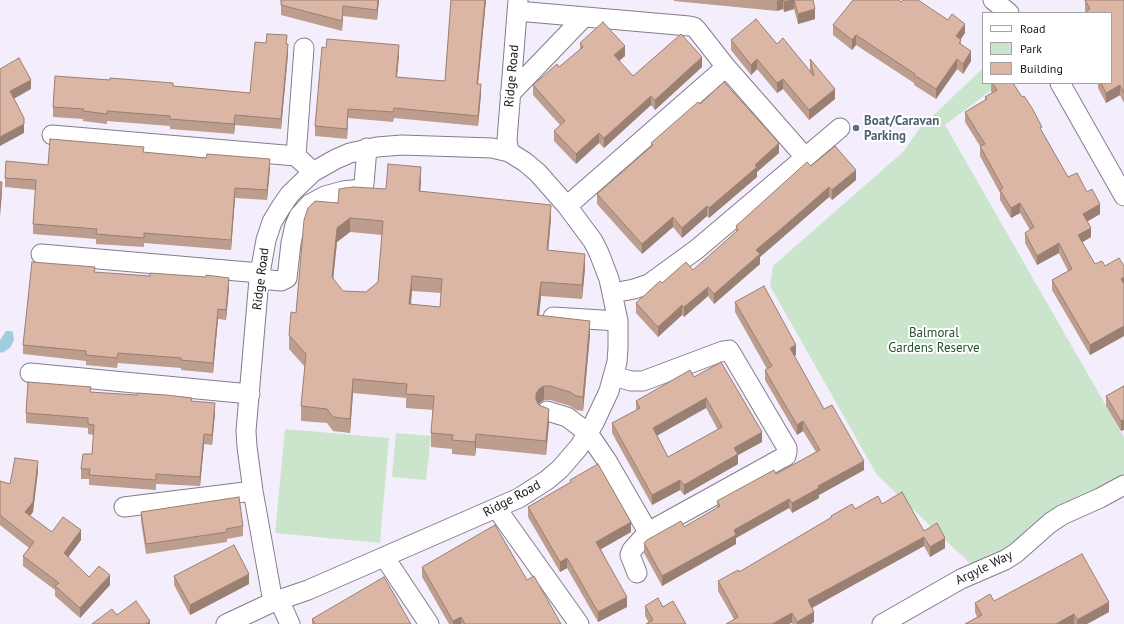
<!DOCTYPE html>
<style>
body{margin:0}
#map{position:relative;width:1124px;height:624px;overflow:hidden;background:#f4eefc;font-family:"PT Sans",sans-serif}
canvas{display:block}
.legend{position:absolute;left:982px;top:12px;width:130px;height:72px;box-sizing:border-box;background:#fff;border:1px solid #a3a1a4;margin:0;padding:5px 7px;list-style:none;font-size:12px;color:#18151b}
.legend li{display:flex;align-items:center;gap:8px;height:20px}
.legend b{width:20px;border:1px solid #a3a1a4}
</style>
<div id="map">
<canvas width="1124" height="624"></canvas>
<ul class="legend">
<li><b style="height:5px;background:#fff"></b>Road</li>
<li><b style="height:11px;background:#cbe5cc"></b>Park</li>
<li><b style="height:11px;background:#dcb6a4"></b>Building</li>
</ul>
</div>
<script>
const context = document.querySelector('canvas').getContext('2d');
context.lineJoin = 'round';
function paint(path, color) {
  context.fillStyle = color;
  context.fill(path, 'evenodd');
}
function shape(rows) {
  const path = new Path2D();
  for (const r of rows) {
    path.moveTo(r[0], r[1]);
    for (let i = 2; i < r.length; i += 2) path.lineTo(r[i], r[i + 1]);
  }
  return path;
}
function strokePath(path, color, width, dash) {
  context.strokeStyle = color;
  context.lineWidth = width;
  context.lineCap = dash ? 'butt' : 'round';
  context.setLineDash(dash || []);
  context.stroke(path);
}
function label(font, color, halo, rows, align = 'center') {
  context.font = font + ' "PT Sans",sans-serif';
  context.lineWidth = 4;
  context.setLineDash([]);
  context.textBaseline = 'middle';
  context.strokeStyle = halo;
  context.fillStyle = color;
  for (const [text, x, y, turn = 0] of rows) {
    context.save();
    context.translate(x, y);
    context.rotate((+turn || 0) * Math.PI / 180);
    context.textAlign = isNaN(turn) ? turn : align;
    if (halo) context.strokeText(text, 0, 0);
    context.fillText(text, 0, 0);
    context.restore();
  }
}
const green = shape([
 [983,68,983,83,1001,83,945,125,1124,437,1124,485,978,571,877,475,770,286,773,266,904,151,919,129],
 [285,429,389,438,380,543,275,533],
 [396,433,431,436,426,480,392,477]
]);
const water = shape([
 [6,331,11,331,13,332,14,340,10,348,2,353,0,352,0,340]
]);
const minor = shape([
 [993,0,1009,13],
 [517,11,689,26,694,27,697,30,726,67,805,157],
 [1060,83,1124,196],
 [510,94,584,17],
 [52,135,296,156,313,172],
 [509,152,507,140,518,0],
 [296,156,304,48],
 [567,206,726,67],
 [41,254,260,273],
 [259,279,281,281,287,278,291,243,295,225,299,216,310,204,325,196,343,191,361,189,364,184,367,148],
 [613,293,634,289,649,284,697,249,840,128],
 [553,317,618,321],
 [30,373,250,394],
 [613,376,631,381,643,381,723,351,729,350,731,353,787,448,787,452,786,456,782,458,648,532,632,550,630,555,637,573],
 [547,411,567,417,588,433,607,461,648,532],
 [124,507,253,491],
 [497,509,579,624],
 [385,558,429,624],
 [279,600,290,624],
 [226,624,273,602,308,590,519,498,547,480,560,469,579,447,594,423,609,391,617,362,618,348,618,321,609,279,599,253,593,241,567,206,538,173,525,162,509,152,492,148,402,145,377,147,350,153,336,159,313,172,290,194,281,207,272,222,266,240,259,279,246,431,247,447,253,491,273,602],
 [882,624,961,579,1005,560,1016,553,1050,523,1062,515,1100,498,1124,485]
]);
const wall = shape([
 [281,0,379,0,377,20,343,16,342,31,281,15],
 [451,0,486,0,478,84,481,94,478,126,394,118,393,122,348,118,347,139,315,136,315,126,399,55,397,77,445,81],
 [674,0,813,0,815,19,798,24,794,9,784,12,783,9,777,11,674,1],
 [1085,0,1124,0,1124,103,1120,95,1106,103,1098,88,1098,83,1111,83,1111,13,1086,12,1085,10],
 [901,2,965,33,961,39,961,44,971,61,963,74,957,69,936,99,914,85,914,83,856,45,852,50,833,35,833,25],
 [731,40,777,44,810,71,810,59,835,99,809,120,783,89,777,93,757,69,751,75,731,50],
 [580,43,625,56,619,61,633,76,702,67,655,110,651,105,604,148,599,143,576,164,554,141,554,131,560,125,533,95,533,85,559,67,580,49],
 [287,44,288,54,281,129,235,125,234,134,170,129,170,126,107,121,107,124,83,121,83,119,53,117,53,107,110,80,250,93],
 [991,83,1013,83,1068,177,1100,214,1088,221,1091,237,1082,242,1095,264,1105,266,1124,266,1124,336,1090,355,1052,290,1052,280,1068,271,1059,253,1037,265,1025,243,1025,233,1030,230,1020,213,1011,218,1000,200,1000,193,980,156,980,146,965,122,965,112,985,100,985,97,992,93,991,91],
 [651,143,779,153,757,172,757,177,709,218,707,216,682,238,673,227,642,254,597,204,597,194,651,147],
 [144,152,270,168,267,200,235,198,231,250,144,243,144,247,96,244,96,239,33,234,33,224,36,190,5,187,5,178,48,165],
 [811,166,856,180,832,200,829,197,781,239,760,257,760,264,714,304,708,296,684,317,682,315,658,337,636,313,636,303,662,283,693,270,736,233,736,226],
 [421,181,420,191,551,219,548,250,585,268,582,299,541,296,539,316,590,335,583,411,576,410,570,406,550,400,544,400,539,404,549,423,546,455,476,448,475,456,452,454,452,449,431,447,431,433,433,410,406,408,406,398,353,393,350,433,333,431,327,423,301,421,301,406,305,367,289,349,289,335,296,313,338,203,386,189],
 [350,232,382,235,378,282,366,292,343,291,333,279,337,242],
 [412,291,441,293,440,307,411,305],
 [95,272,229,288,226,320,218,319,213,373,181,370,181,368,118,363,117,368,86,365,86,361,23,354,23,345],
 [735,302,796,355,794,356,824,409,864,470,819,495,819,498,792,513,789,508,736,538,736,544,662,586,644,553,644,543,684,527,717,508,717,501,776,474,816,452,803,431,797,435,765,380,765,370,767,369,735,312],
 [694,377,762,442,738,455,738,464,684,495,680,490,652,505,612,433,612,423,636,411,636,401],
 [706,408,718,430,668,457,657,435],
 [1124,386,1121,431,1106,406,1106,396],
 [91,392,192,401,215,413,212,445,204,444,200,486,156,484,156,490,89,485,89,479,81,479,81,469,92,454,94,435,88,434,88,428,26,423,26,413],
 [38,471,33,512,30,516,52,532,81,540,68,557,89,577,110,585,80,618,55,596,55,590,23,566,23,556,29,548,0,525,0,481,10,484],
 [570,480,631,532,601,549,627,607,598,622,567,568,560,572,528,517,528,507,570,483],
 [882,504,924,531,945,548,930,557,924,546,812,608,814,622,811,624,792,624,792,623,734,619,718,591,718,581,739,572,831,518,831,516,855,509],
 [141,512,243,526,243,536,227,539,227,542,146,554,141,521],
 [422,567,527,580,561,624,449,624,422,577],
 [174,576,249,584,190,615,174,585],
 [994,601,1109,612,1087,624,965,624,977,617,975,612,975,603],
 [645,606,663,607,686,624,649,623,645,616],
 [312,619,411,624,312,624]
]);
const shadedWall = shape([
 [378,0,379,0,377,20,377,10],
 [485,0,486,0,477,94,477,84],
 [779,0,783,0,783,9,777,11,777,1],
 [792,0,794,0,794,9,784,12,784,2],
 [343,6,343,16,342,31,342,21],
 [815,9,815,19,798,24,798,14],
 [965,24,965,33,956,46,956,36],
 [856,35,856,45,852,50,852,40],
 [288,44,288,54,281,129,281,119],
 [399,45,399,55,396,87,396,77],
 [625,46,625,56,614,65,614,55],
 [971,51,971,61,963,74,963,64],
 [702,57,702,67,655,110,655,100],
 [757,59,757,69,751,75,751,65],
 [957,59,957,69,936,99,936,89],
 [783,79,783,89,777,93,777,83],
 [31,80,31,89,10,101,10,91],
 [481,84,481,94,478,126,478,116],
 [1120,85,1120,95,1106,103,1106,93],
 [835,89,835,99,809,120,809,110],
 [651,96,651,105,604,148,604,138],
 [348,109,348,118,347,139,347,129],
 [235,115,235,125,234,134,234,124],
 [24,124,24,133,0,146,0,137],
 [599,133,599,143,576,164,576,154],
 [779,143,779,153,757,172,757,177,709,218,709,208,755,165],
 [270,159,270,168,267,200,267,190],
 [421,167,421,181,419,206,419,191],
 [856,170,856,180,832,200,832,190],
 [2,182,2,192,0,217,0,208],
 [829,187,829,197,760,257,760,264,714,304,714,294,756,250],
 [235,188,235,198,231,250,231,240],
 [1020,203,1020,213,1011,218,1011,208],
 [1100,204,1100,214,1083,224,1083,214],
 [551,205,551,219,547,264,547,250],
 [707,206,707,216,682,238,682,228],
 [673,217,673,227,642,254,642,244],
 [350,218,350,232,337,242,332,291,332,277,337,228],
 [1091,228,1091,237,1078,245,1078,235],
 [1059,243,1059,253,1037,265,1037,256],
 [585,254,585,268,582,299,582,285],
 [412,276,412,291,409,319,409,304],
 [1124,277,1124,287,1121,279],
 [229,278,229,288,226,320,226,310],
 [541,282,541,296,537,330,537,315],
 [708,287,708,296,684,317,684,307],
 [682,305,682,315,658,337,658,327],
 [218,309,218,319,213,373,213,363],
 [590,321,590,335,583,411,583,397],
 [1124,326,1124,336,1090,355,1090,345],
 [796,345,796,355,790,358,790,348],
 [353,379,353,393,350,433,350,419],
 [544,386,544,400,539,403,536,408,536,394,539,389],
 [706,398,706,408,653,438,653,428],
 [215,403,215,413,212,445,212,435],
 [549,409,549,423,546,455,546,441],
 [1124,420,1124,430,1121,431,1121,421],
 [803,421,803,431,797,435,797,425],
 [762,432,762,442,738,455,738,464,684,495,684,485,734,448],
 [204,434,204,444,200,486,200,477],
 [476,434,476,448,475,456,475,442],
 [38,461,38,471,33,512,25,522,25,512],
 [864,461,864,470,819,495,819,498,792,513,792,503,818,486],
 [680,480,680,490,652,505,652,495],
 [789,499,789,508,736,538,736,544,662,586,662,576,734,530],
 [631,522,631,532,596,552,596,542],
 [81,530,81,540,64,563,64,553],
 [924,537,924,546,808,610,808,600],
 [945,538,945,548,930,557,930,547],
 [567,558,567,568,560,572,560,562],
 [249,574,249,584,190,615,190,605],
 [110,575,110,585,80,618,80,608],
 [627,597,627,607,598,622,598,612],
 [1109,602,1109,612,1087,624,1077,624,1077,620],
 [814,612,814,622,811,624,797,624,797,622],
 [792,613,792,623,789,624,772,624],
 [1074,614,1074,624,1056,624],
 [461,617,461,624,453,624,453,621],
 [150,621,150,624,146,624]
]);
const building = shape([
 [281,0,378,0,377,10,343,6,342,21,281,5,281,0],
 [451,0,485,0,477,84,481,84,478,116,394,108,393,112,348,109,347,129,315,126,322,47,326,48,327,39,399,45,396,77,445,81,451,0],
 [783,0,792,0,784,2,783,0],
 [794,0,813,0,815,9,798,14,794,0],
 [853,0,899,0,901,2,903,0,918,0,948,20,952,14,965,24,956,36,961,40,959,43,971,51,963,64,957,59,936,89,914,75,915,74,856,35,852,40,833,25,853,0],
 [1085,0,1124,0,1124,93,1120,85,1106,93,1101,83,1111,83,1111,13,1084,13,1090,9,1085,0],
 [756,19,777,44,783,38,814,76,810,59,835,89,809,110,783,79,777,83,757,59,751,65,731,40,756,19],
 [603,22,625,46,614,55,633,76,681,34,702,57,655,100,651,96,604,138,599,133,576,154,554,131,565,121,533,85,557,64,559,67,583,47,580,43,603,22],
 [267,34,287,35,286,44,288,44,281,119,235,115,234,124,170,119,170,116,107,111,107,114,83,111,84,109,53,107,55,76,110,80,110,78,173,83,173,86,250,93,255,42,266,43,267,34],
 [19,58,31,80,10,91,24,118,24,124,0,137,0,69,19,58],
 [724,82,779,143,755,165,757,167,709,208,707,206,682,228,673,217,642,244,597,194,653,145,651,143,698,102,700,104,724,82],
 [992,83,1013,83,1022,97,1024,96,1032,108,1042,127,1040,128,1068,177,1077,173,1087,192,1092,189,1100,204,1083,214,1091,228,1078,235,1095,264,1102,261,1105,266,1119,258,1124,266,1124,277,1121,279,1124,284,1124,326,1090,345,1052,280,1072,269,1059,243,1037,256,1025,233,1034,227,1020,203,1011,208,1000,190,1003,188,980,146,985,144,965,112,987,99,985,97,997,90,992,83],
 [50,139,144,147,143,152,175,155,206,158,207,154,270,159,267,190,235,188,231,240,144,233,144,238,96,234,97,229,33,224,36,180,5,178,6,161,48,165,50,139],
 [835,146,856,170,832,190,829,187,781,229,756,250,760,254,714,294,708,287,684,307,682,305,658,327,636,303,660,281,662,283,686,262,693,270,738,230,736,226,807,162,811,166,835,146],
 [388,164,421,167,419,191,551,205,547,250,585,254,582,285,541,282,537,315,590,321,583,397,576,396,570,392,550,386,544,386,539,389,536,394,536,400,539,405,549,409,546,441,476,434,475,442,452,440,453,435,431,433,434,396,406,394,407,384,353,379,350,419,333,417,327,409,301,406,306,354,289,335,291,312,296,313,304,220,308,208,315,201,338,203,339,189,345,188,354,187,386,189,388,164],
 [350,218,383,221,378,282,366,292,343,291,332,277,337,228,350,218],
 [412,276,442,279,440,307,409,304,412,276],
 [0,182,2,182,0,208,0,182],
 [32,262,95,267,94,272,150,276,150,273,206,277,206,275,229,278,226,310,218,309,213,363,181,360,181,358,118,353,117,358,86,355,86,351,23,345,32,262],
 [764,286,796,345,790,348,809,382,824,409,832,405,864,461,818,486,819,488,792,503,789,499,734,530,736,535,662,576,644,543,647,540,681,521,684,527,720,506,717,501,774,470,776,474,820,450,803,421,797,425,781,398,765,370,772,366,735,302,764,286],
 [721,362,762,432,734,448,738,454,684,485,680,480,652,495,612,423,640,408,636,401,690,370,694,377,721,362],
 [706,398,722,427,668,457,653,428,706,398],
 [28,382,91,387,90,392,137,395,137,393,166,395,192,398,191,401,215,403,212,435,204,434,200,477,156,474,156,480,89,475,90,469,81,469,83,454,92,454,94,425,88,424,88,418,26,413,28,382],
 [1124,386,1124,420,1121,421,1106,396,1124,386],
 [15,458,38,461,33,502,25,512,52,532,63,517,81,530,64,553,89,577,99,566,110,575,80,608,55,586,59,583,23,556,34,542,0,515,0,481,10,484,15,458],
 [598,464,631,522,596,542,627,597,598,612,567,558,560,562,528,507,571,482,570,480,598,464],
 [902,492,924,531,937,523,945,538,930,547,924,537,808,600,814,612,797,622,792,613,772,624,726,624,738,617,718,581,738,570,739,572,832,517,831,516,852,504,855,509,878,496,882,504,902,492],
 [239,497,243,526,226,529,227,532,146,544,141,512,239,497],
 [495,525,527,580,534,576,561,624,465,624,461,617,453,621,422,567,495,525],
 [234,545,249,574,190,605,174,576,234,545],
 [1082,554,1109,602,1077,620,1074,614,1056,624,965,624,982,615,975,603,990,594,994,601,1082,554],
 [384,577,411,624,315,624,312,619,384,577],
 [658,598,663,607,673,601,686,624,646,624,653,620,645,606,658,598],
 [136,601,150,621,146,624,92,624,112,609,117,615,136,601]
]);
const markers = [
 [856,128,4,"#5c6f8a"]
];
const streetNames = [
 ["Ridge Road",512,76,-85],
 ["Ridge Road",261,279,-83],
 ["Ridge Road",512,499,-28],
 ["Argyle Way",984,568,-26]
];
const serviceNames = [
 ["Boat/Caravan",864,121],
 ["Parking",864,136]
];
const parkNames = [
 ["Balmoral",934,333],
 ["Gardens Reserve",934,348]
];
paint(green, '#cbe5cc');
paint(water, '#a1cedc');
strokePath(minor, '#837c8c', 21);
strokePath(minor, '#fff', 19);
paint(wall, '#bd9d8d');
paint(shadedWall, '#9a7f73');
paint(building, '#dcb6a4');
strokePath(building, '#9a7f73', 1);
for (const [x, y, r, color] of markers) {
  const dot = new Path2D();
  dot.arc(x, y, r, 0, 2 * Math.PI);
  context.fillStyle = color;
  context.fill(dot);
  strokePath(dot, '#fff', 1.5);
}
label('13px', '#18151b', '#fff', streetNames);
label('bold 13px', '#4e5e75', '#fff', serviceNames, 'left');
label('13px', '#24512a', '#fff', parkNames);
</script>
